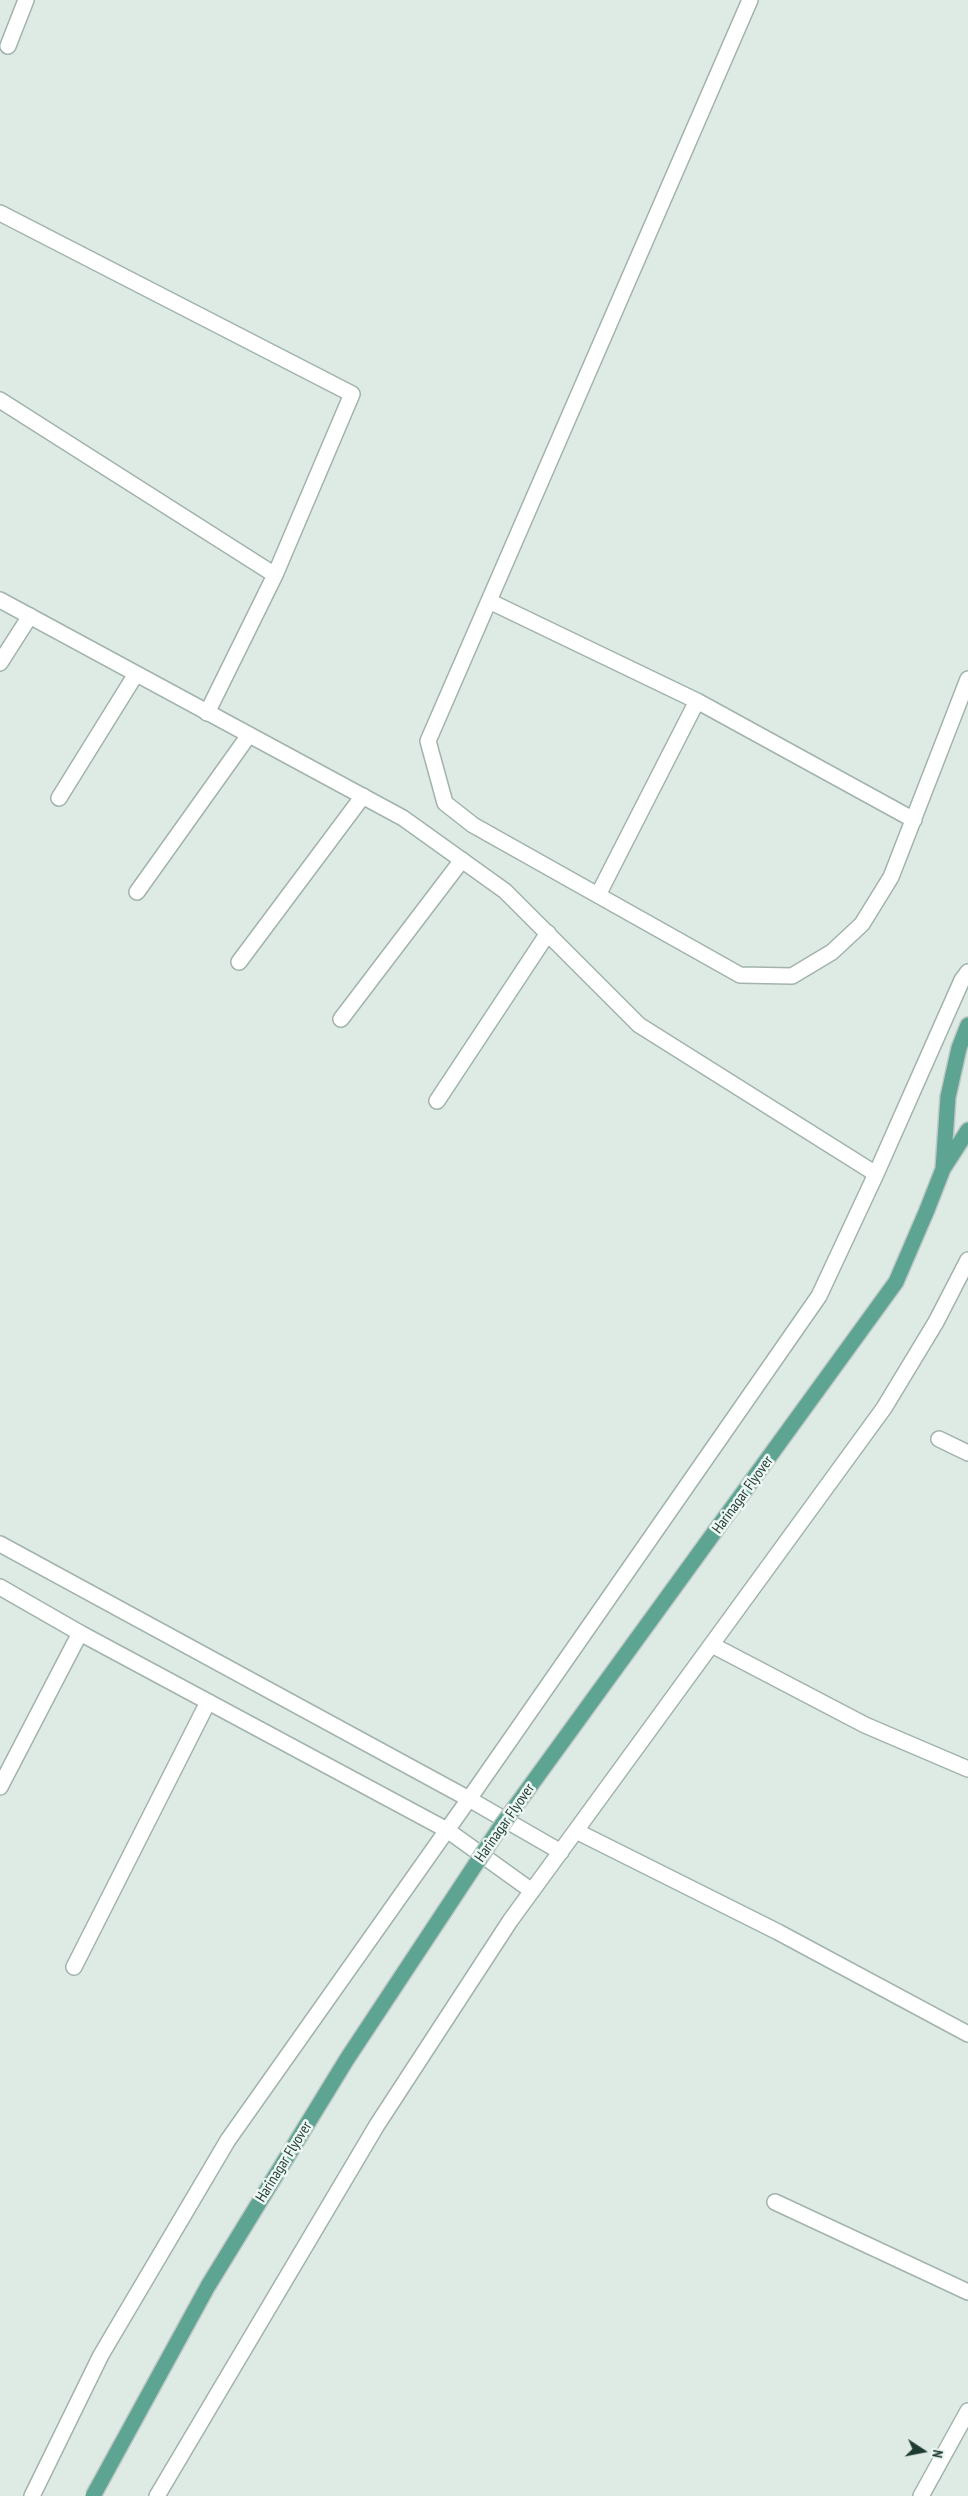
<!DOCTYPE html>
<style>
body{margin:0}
#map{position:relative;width:968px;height:2496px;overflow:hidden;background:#deebe5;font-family:"PT Sans Narrow",sans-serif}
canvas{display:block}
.north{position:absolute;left:898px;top:2426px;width:50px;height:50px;-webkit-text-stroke:4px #eef7f3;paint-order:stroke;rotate:101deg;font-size:14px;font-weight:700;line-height:20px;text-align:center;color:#1e3b33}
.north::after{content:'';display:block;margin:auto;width:18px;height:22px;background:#1e3b33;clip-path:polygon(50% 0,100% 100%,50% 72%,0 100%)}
</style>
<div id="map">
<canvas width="968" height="2496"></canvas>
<div class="north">N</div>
</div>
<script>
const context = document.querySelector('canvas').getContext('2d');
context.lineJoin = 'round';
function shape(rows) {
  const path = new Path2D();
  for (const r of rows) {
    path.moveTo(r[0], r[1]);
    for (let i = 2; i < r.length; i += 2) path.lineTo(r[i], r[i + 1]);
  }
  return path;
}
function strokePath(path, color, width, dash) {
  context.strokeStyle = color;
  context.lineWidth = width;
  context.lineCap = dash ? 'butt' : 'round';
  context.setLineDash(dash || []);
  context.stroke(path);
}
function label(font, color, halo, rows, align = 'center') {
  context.font = font + ' "PT Sans Narrow",sans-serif';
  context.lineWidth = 5;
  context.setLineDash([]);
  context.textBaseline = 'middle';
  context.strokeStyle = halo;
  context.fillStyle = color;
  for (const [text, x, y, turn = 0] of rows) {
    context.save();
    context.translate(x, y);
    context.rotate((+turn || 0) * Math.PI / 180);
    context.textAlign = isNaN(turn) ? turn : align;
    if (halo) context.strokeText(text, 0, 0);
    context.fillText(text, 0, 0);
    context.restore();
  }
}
const service = shape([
 [750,0,428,741,445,803,473,825,740,975,792,976,832,952,862,924,891,877,968,679],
 [489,601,697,701],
 [598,895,697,701,914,820]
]);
const minor = shape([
 [8,46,26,0],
 [0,213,352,394,275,575,207,713],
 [0,400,275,575],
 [0,663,30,616],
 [59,798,136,674],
 [137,892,249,735],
 [239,962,363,796],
 [341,1019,462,860],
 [437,1101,548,933],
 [939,1439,968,1453],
 [0,1787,80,1633],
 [576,1831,778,1932,968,2034],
 [74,1967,208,1702],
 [775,2202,968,2292],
 [921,2496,968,2411]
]);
const tertiary = shape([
 [0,600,403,818,505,891,639,1025,876,1174],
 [0,1544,469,1799,561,1852],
 [0,1587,80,1633,447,1830,532,1891],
 [712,1645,865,1725,968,1769],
 [32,2496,101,2355,228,2140,469,1799,819,1296,876,1174,962,980,968,972],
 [157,2496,377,2125,510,1921,884,1408,936,1322,968,1260]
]);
const primary = shape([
 [943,1169,948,1097,959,1048,968,1025],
 [927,1210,943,1169,968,1130]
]);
const primaryBridge = shape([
 [93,2496,208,2286,347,2059,499,1829,896,1282,927,1210]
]);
const streetNames = [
 ["Harinagar Flyover",743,1495,-54],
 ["Harinagar Flyover",505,1823,-55],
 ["Harinagar Flyover",284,2162,-58]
];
strokePath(service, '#a1b3ac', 18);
strokePath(minor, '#a1b3ac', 18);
strokePath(tertiary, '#a1b3ac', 18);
strokePath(primary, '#c0c8c6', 18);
strokePath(service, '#fff', 15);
strokePath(minor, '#fff', 15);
strokePath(tertiary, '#fff', 15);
strokePath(primary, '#5ea492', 15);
strokePath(primaryBridge, '#c0c8c6', 18, []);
strokePath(primaryBridge, '#5ea492', 15);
label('15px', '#1e3b33', '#eef7f3', streetNames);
</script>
